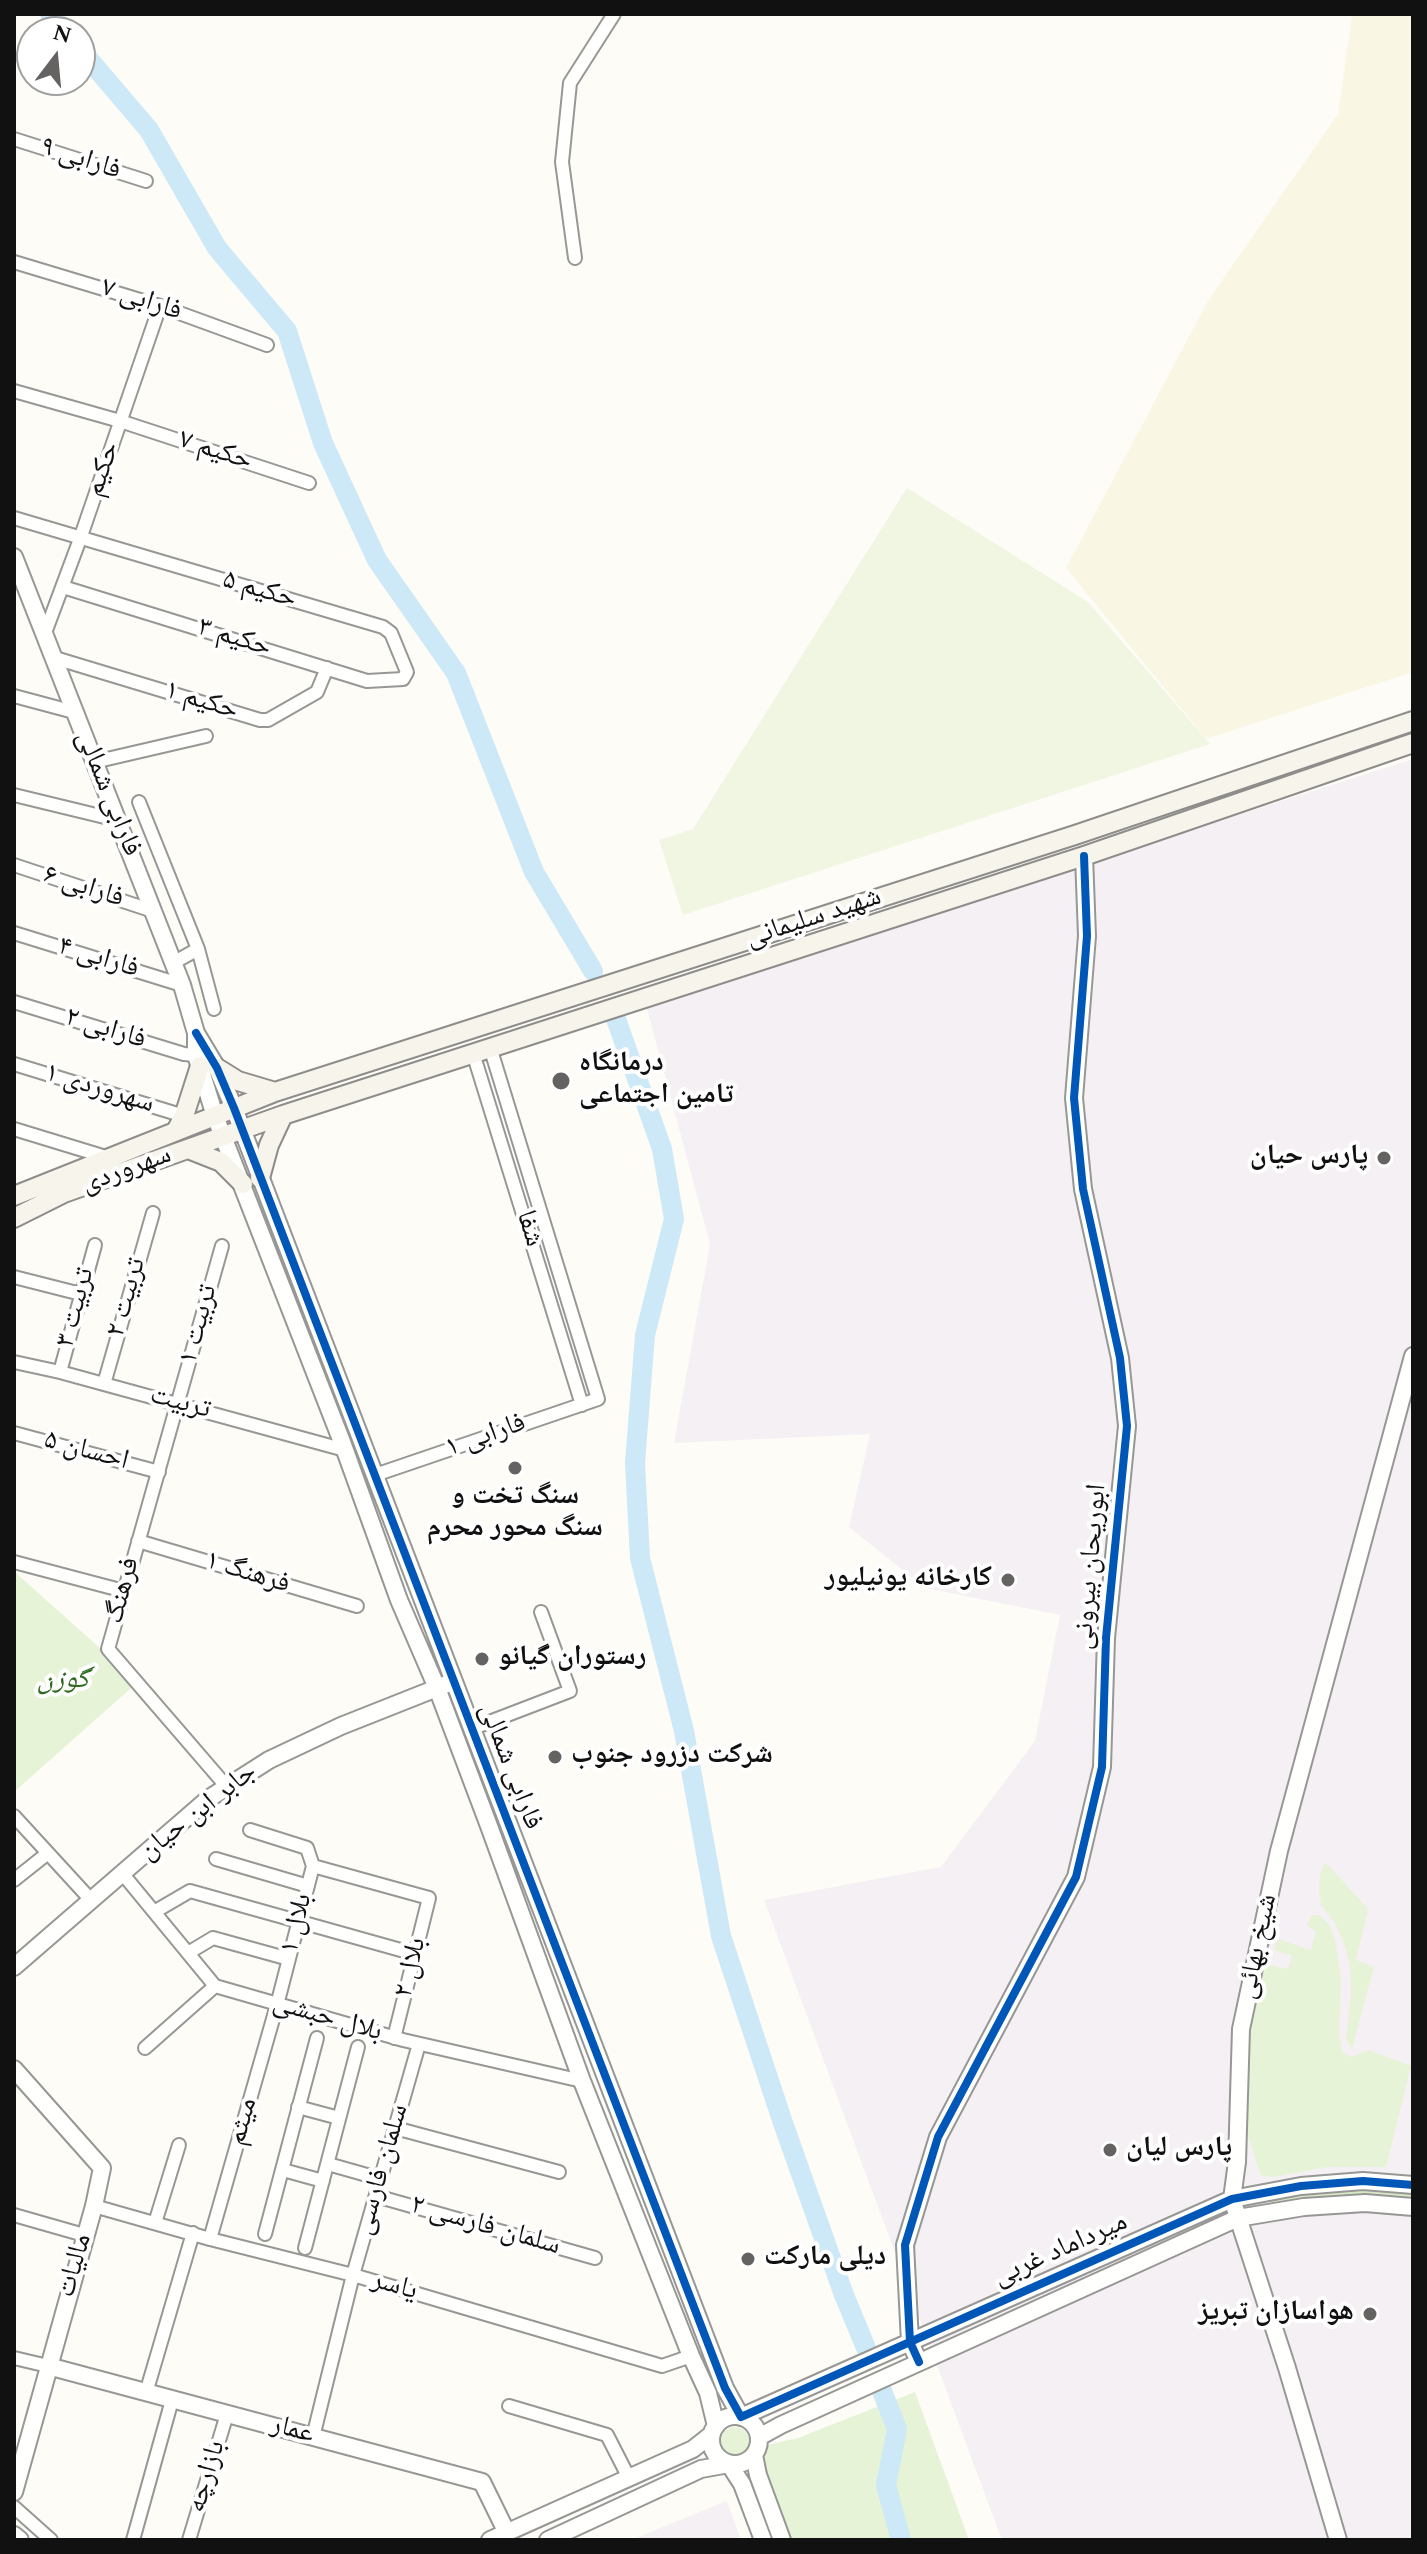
<!DOCTYPE html>
<meta charset="utf-8">
<style>
body{margin:0}
#map{position:relative;width:1427px;height:2554px;overflow:hidden;background:#fdfcf7;font-family:Spectral,serif}
canvas{display:block}
.frame{position:absolute;inset:0;border:16px solid #111;pointer-events:none}
.north{position:absolute;left:16px;top:16px;width:80px;height:80px;box-sizing:border-box;background:#fff;border:2px solid #a0a0a0;border-radius:50%;rotate:16deg;font-size:22px;font-weight:700;line-height:32px;text-align:center;color:#111}
.north::after{content:'';display:block;margin:auto;width:28px;height:36px;background:#646362;clip-path:polygon(50% 0,100% 100%,50% 72%,0 100%)}
</style>
<div id="map">
<canvas width="1427" height="2554"></canvas>
<div class="frame"></div>
<div class="north">N</div>
</div>
<script>
const context = document.querySelector('canvas').getContext('2d');
context.lineJoin = 'round';
function paint(path, color) {
  context.fillStyle = color;
  context.fill(path, 'evenodd');
}
function shape(rows) {
  const path = new Path2D();
  for (const r of rows) {
    if (r.length === 3) {
      path.moveTo(r[0] + r[2], r[1]);
      path.arc(r[0], r[1], r[2], 0, 2 * Math.PI);
      continue;
    }
    path.moveTo(r[0], r[1]);
    for (let i = 2; i < r.length; i += 2) path.lineTo(r[i], r[i + 1]);
  }
  return path;
}
function strokePath(path, color, width, dash) {
  context.strokeStyle = color;
  context.lineWidth = width;
  context.lineCap = dash ? 'butt' : 'round';
  context.setLineDash(dash || []);
  context.stroke(path);
}
function label(font, color, halo, rows, align = 'center') {
  context.font = font + ' Spectral,"Noto Naskh Arabic",serif';
  context.lineWidth = 8;
  context.setLineDash([]);
  context.textBaseline = 'middle';
  context.strokeStyle = halo;
  context.fillStyle = color;
  for (const [text, x, y, turn = 0] of rows) {
    context.save();
    context.translate(x, y);
    context.rotate((+turn || 0) * Math.PI / 180);
    context.textAlign = isNaN(turn) ? turn : align;
    if (halo) context.strokeText(text, 0, 0);
    context.fillText(text, 0, 0);
    context.restore();
  }
}
const industrial = shape([
 [1413,759,1413,2540,1002,2540,764,1900,941,1867,1035,1741,1060,1615,925,1588,849,1527,870,1434,674,1443,710,1244,646,1005],
 [727,2501,741,2540,631,2540]
]);
const farmland = shape([
 [1352,14,1413,14,1413,672,1206,739,1066,568,1209,299,1338,114]
]);
const green = shape([
 [16,1573,138,1682,14,1792,14,1580],
 [1325,1862,1368,1909,1356,1960,1374,1967,1352,2049,1346,2039,1351,1994,1350,1965,1345,1946,1335,1923,1321,1905,1319,1890,1320,1875],
 [1312,1915,1319,1915,1329,1924,1335,1939,1341,1979,1339,2033,1342,2051,1351,2057,1368,2050,1411,2066,1386,2167,1327,2167,1274,2177,1261,2176,1248,2136,1244,2105,1247,2047,1256,1998,1265,1964,1288,1969,1292,1956,1274,1950,1277,1939,1311,1950,1316,1931,1307,1926],
 [915,2392,969,2540,791,2540,762,2463,767,2445,798,2438],
 [735,2441,14]
]);
const forest = shape([
 [1355,2189,1413,2192,1413,2199,1387,2198,1273,2207,1269,2204,1271,2199,1298,2194]
]);
const pitch = shape([
 [907,488,1088,602,1210,744,683,915,659,840,693,829]
]);
const river = shape([
 [50,14,65,32],
 [80,49,149,130,217,248,287,331,323,443,377,560,456,673,534,872,593,971],
 [616,1019,662,1149,674,1219,645,1335,635,1463,640,1558,684,1731,721,1936,783,2123,844,2295,866,2348],
 [882,2391,897,2429,886,2485,901,2540]
]);
const minor = shape([
 [14,139,146,181],
 [575,258,562,162,570,83,614,14],
 [14,262,160,306,267,345],
 [14,391,120,421,309,483],
 [14,518,383,627,391,633,407,672,403,679,367,681,63,587],
 [45,633,80,539,160,306],
 [55,658,260,720,268,720,317,692,327,668],
 [14,696,74,712],
 [94,762,206,736],
 [14,795,117,820],
 [139,802,198,949],
 [14,865,153,911],
 [14,933,182,985],
 [173,963,198,949,214,1009],
 [14,1002,184,1054,196,1055],
 [473,1053,582,1405],
 [14,1064,184,1116],
 [14,1129,109,1158],
 [222,1246,108,1649,227,1787],
 [14,1277,81,1294],
 [14,1362,60,1372,345,1450],
 [60,1372,95,1245],
 [104,1384,153,1213],
 [14,1433,159,1472],
 [375,1475,598,1399,490,1047],
 [138,1541,357,1606],
 [14,1562,124,1591],
 [471,1729,570,1691,541,1612],
 [14,1816,91,1900],
 [250,1830,307,1848,313,1866],
 [216,1859,308,1886],
 [122,1873,215,1986,403,2040,582,2081],
 [14,1880,48,1853],
 [154,1912,190,1891,415,1954],
 [188,1953,213,1938,289,1959],
 [145,2048,215,1986],
 [298,2107,339,2118],
 [395,2128,559,2172],
 [328,2164,381,2179],
 [283,2170,323,2181],
 [376,2196,595,2258],
 [94,2206,210,2239,353,2275,662,2366,691,2356],
 [14,2215,84,2235],
 [155,2223,179,2145],
 [265,2234,317,2038],
 [210,2239,277,2005,313,1866,429,1898,394,2038],
 [305,2248,358,2047],
 [14,2358,48,2366],
 [146,2393,193,2233],
 [509,2406,607,2435,629,2478],
 [313,2437,353,2275,419,2044],
 [14,2507,51,2540],
 [133,2540,172,2400],
 [189,2540,227,2414]
]);
const tertiary = shape([
 [14,557,182,985,196,1033,196,1055,215,1116,342,1442,399,1600,437,1688,489,1826,582,2081,691,2356,708,2393,716,2426],
 [196,1033,217,1068,234,1108,725,2388,741,2417,1232,2199,1301,2186,1363,2181,1413,2185],
 [14,1967,208,1799,269,1760,341,1726,447,1684],
 [14,2069,102,2168,94,2206,14,2492],
 [919,2362,910,2342,905,2245,938,2137,1076,1877,1102,1767,1106,1638,1127,1426,1120,1358,1083,1189,1074,1098,1087,936,1084,856],
 [48,2366,482,2482,507,2533],
 [735,2440,24],
 [759,2437,781,2425,1238,2218,1304,2207,1365,2203,1413,2207],
 [754,2455,758,2475,782,2540],
 [14,2535,20,2540],
 [490,2540,693,2449,712,2434],
 [548,2540,701,2469,729,2464,742,2484,763,2540],
 [1338,2540,1287,2368,1232,2199,1237,2162,1241,2029,1279,1851,1413,1356]
]);
const secondary = shape([
 [217,1068,238,1081,275,1092],
 [176,1131,184,1116,200,1066],
 [188,1149,221,1162,243,1184],
 [260,1178,269,1145,283,1115],
 [14,1196,275,1092,1075,835,1413,721],
 [14,1218,64,1193,283,1115,1084,856,1413,743]
]);
const cycleway = shape([
 [196,1033,217,1068,234,1108,725,2388,741,2417,1232,2199,1301,2186,1363,2181,1413,2185],
 [919,2362,910,2342,905,2245,938,2137,1076,1877,1102,1767,1106,1638,1127,1426,1120,1358,1083,1189,1074,1098,1087,936,1084,856]
]);
const markers = [
 [561,1081,10,"#646362"],
 [1384,1158,8,"#646362"],
 [515,1468,8,"#646362"],
 [1008,1580,8,"#646362"],
 [482,1659,8,"#646362"],
 [555,1757,8,"#646362"],
 [1110,2150,8,"#646362"],
 [748,2259,8,"#646362"],
 [1370,2314,8,"#646362"]
];
const streetNames = [
 ["فارابی ۹",80,160,18],
 ["فارابی ۷",141,301,18],
 ["حکیم ۷",215,452,18],
 ["حکیم",104,470,-71],
 ["حکیم ۵",259,591,16],
 ["حکیم ۳",234,639,17],
 ["حکیم ۱",201,702,17],
 ["فارابی شمالی",107,794,68],
 ["فارابی ۶",83,888,18],
 ["شهید سلیمانی",814,919,-18],
 ["فارابی ۴",98,959,17],
 ["فارابی ۲",105,1030,17],
 ["سهروردی ۱",99,1090,17],
 ["سهروردی",127,1171,-20],
 ["شفا",528,1229,73],
 ["تربیت ۲",128,1298,-74],
 ["تربیت ۳",77,1308,-75],
 ["تربیت ۱",200,1325,-75],
 ["تربیت",180,1404,15],
 ["فارابی ۱",486,1437,-19],
 ["احسان ۵",86,1452,15],
 ["ابوریحان بیرونی",1092,1567,-85],
 ["فرهنگ ۱",247,1574,17],
 ["فرهنگ",124,1591,-75],
 ["فارابی شمالی",509,1767,69],
 ["جابر ابن حیان",199,1813,-38],
 ["بلال ۱",298,1924,-76],
 ["شیخ بهائی",1259,1947,-78],
 ["بلال ۲",412,1968,-76],
 ["بلال حبشی",327,2019,16],
 ["میثم",244,2122,-74],
 ["سلمان فارسی",383,2170,-74],
 ["سلمان فارسی ۲",485,2227,16],
 ["میرداماد غربی",1061,2251,-24],
 ["مالیات",76,2266,-74],
 ["یاسر",394,2287,16],
 ["عمار",292,2431,15],
 ["بازارچه",208,2477,-73]
];
const poiNames = [
 ["درمانگاه",579,1065],
 ["تامین اجتماعی",579,1097],
 ["پارس حیان",1368,1158,"right"],
 ["سنگ تخت و",515,1498,"center"],
 ["سنگ محور محرم",515,1530,"center"],
 ["کارخانه یونیلیور",992,1580,"right"],
 ["رستوران گیانو",498,1659],
 ["شرکت دزرود جنوب",571,1757],
 ["پارس لیان",1126,2150],
 ["دیلی مارکت",764,2259],
 ["هواسازان تبریز",1354,2314,"right"]
];
const parkNames = [
 ["گوزن",63,1682]
];
paint(industrial, '#f5f0f3');
paint(farmland, '#f9f7e4');
paint(green, '#e7f3d7');
paint(forest, '#d8eac5');
paint(pitch, '#f0f6e1');
strokePath(river, '#cde8f7', 20);
strokePath(minor, '#979795', 16);
strokePath(tertiary, '#979795', 20);
strokePath(secondary, '#8e8d8b', 22);
strokePath(minor, '#fffffe', 12);
strokePath(tertiary, '#fffffe', 16);
strokePath(secondary, '#f6f4eb', 18);
strokePath(cycleway, '#0057b8', 8);
for (const [x, y, r, color] of markers) {
  const dot = new Path2D();
  dot.arc(x, y, r, 0, 2 * Math.PI);
  context.fillStyle = color;
  context.fill(dot);
  strokePath(dot, '#fff', 3);
}
label('28px', '#111', '#fff', streetNames);
label('bold 28px', '#111', '#fff', poiNames, 'left');
label('italic 28px', '#2f6b1f', '#fff', parkNames);
</script>
